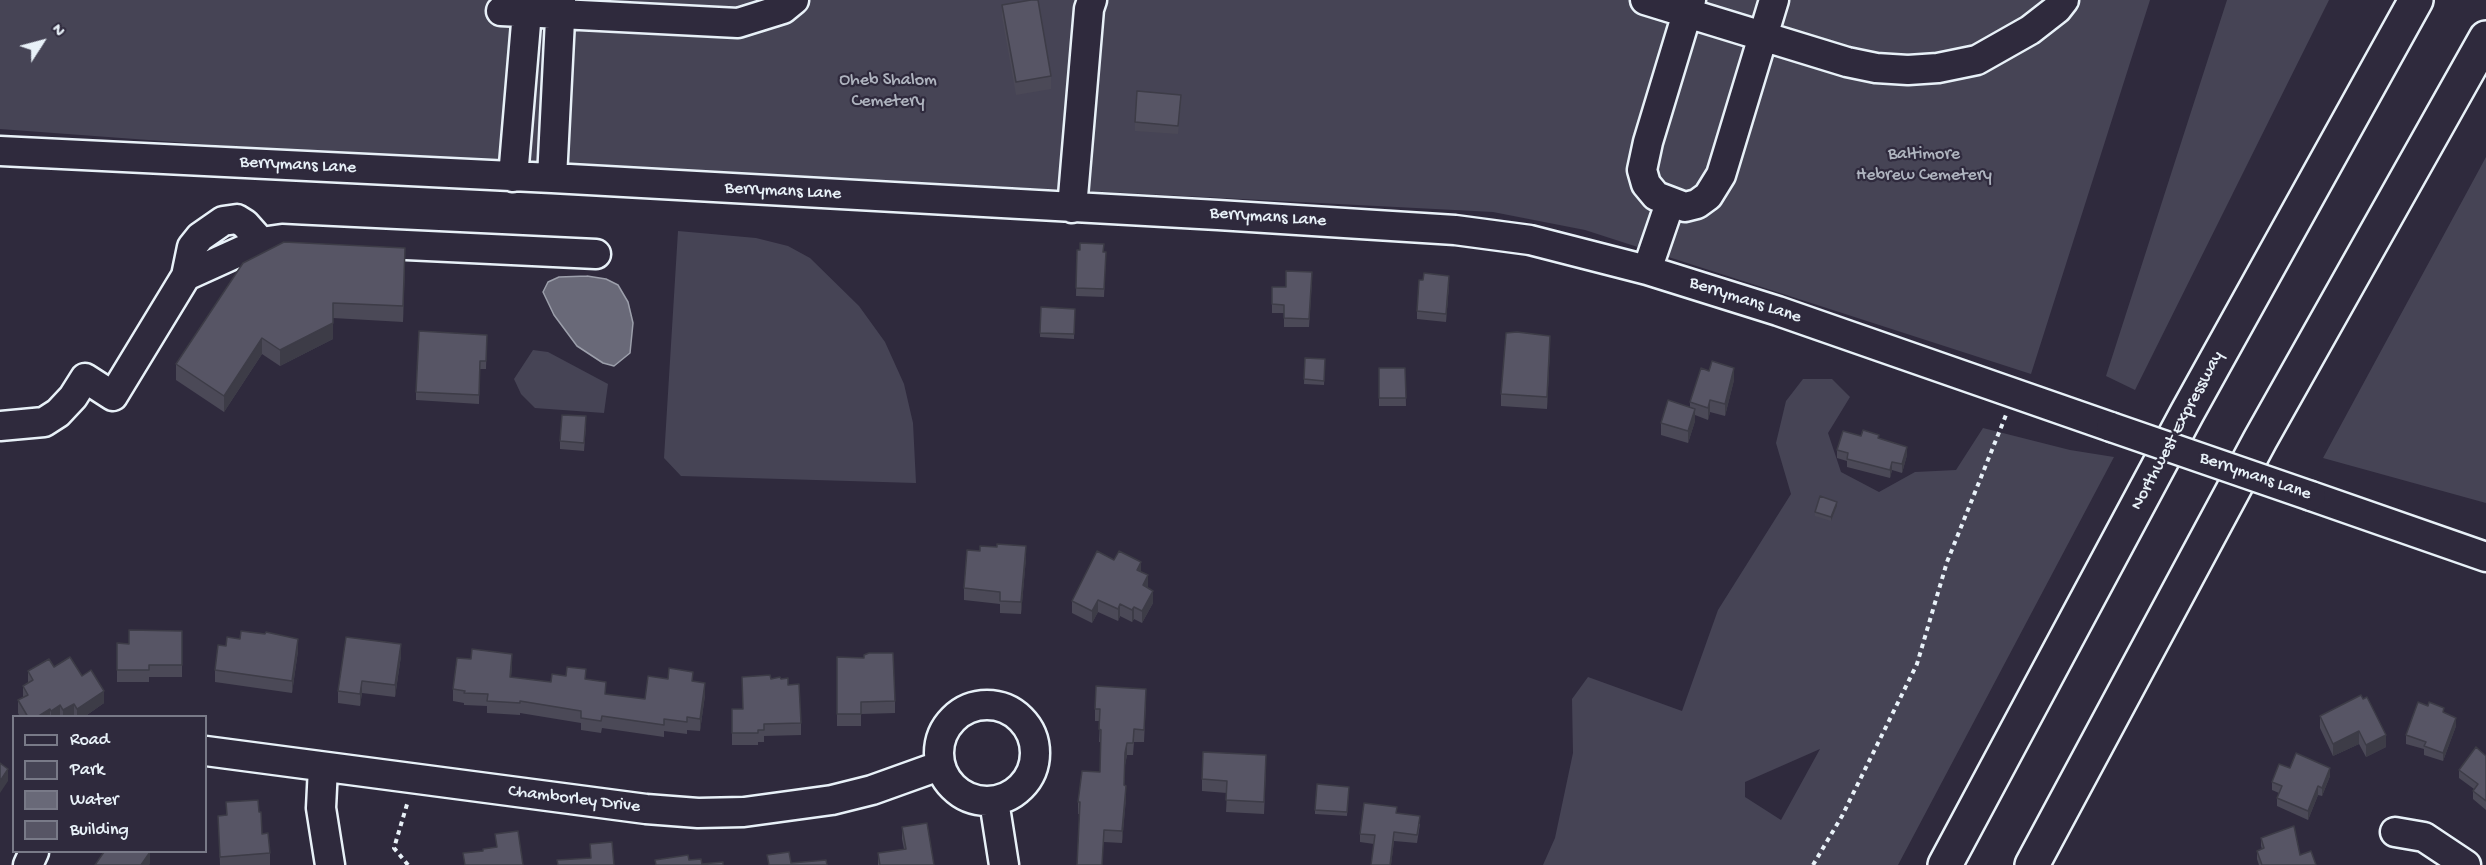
<!DOCTYPE html>
<style>
body{margin:0}
#map{position:relative;width:2486px;height:865px;overflow:hidden;background:#2f2a3d;font-family:"Gochi Hand",sans-serif}
canvas{display:block}
.legend{position:absolute;left:12px;top:715px;width:195px;height:138px;box-sizing:border-box;background:#2f2a3d;border:2px solid #797a88;margin:0;padding:8px 10px;list-style:none;font-size:18px;color:#e8f1f8}
.legend li{display:flex;align-items:center;gap:12px;height:30px}
.legend b{width:30px;border:2px solid #797a88}
.north{position:absolute;left:12px;top:12px;width:60px;height:60px;-webkit-text-stroke:4px #2f2a3d;paint-order:stroke;rotate:54deg;font-size:16px;font-weight:700;line-height:24px;text-align:center;color:#e8f1f8}
.north::after{content:'';display:block;margin:auto;width:21px;height:27px;background:#e8f1f8;clip-path:polygon(50% 0,100% 100%,50% 72%,0 100%)}
</style>
<div id="map">
<canvas width="2486" height="865"></canvas>
<ul class="legend">
<li><b style="height:8px;background:#2f2a3d"></b>Road</li>
<li><b style="height:16px;background:#464455"></b>Park</li>
<li><b style="height:16px;background:#696978"></b>Water</li>
<li><b style="height:16px;background:#575565"></b>Building</li>
</ul>
<div class="north">N</div>
</div>
<script>
const context = document.querySelector('canvas').getContext('2d');
context.lineJoin = 'round';
function paint(path, color) {
  context.fillStyle = color;
  context.fill(path, 'evenodd');
}
function shape(rows) {
  const path = new Path2D();
  for (const r of rows) {
    if (r.length === 3) {
      path.moveTo(r[0] + r[2], r[1]);
      path.arc(r[0], r[1], r[2], 0, 2 * Math.PI);
      continue;
    }
    path.moveTo(r[0], r[1]);
    for (let i = 2; i < r.length; i += 2) path.lineTo(r[i], r[i + 1]);
  }
  return path;
}
function strokePath(path, color, width, dash) {
  context.strokeStyle = color;
  context.lineWidth = width;
  context.lineCap = dash ? 'butt' : 'round';
  context.setLineDash(dash || []);
  context.stroke(path);
}
function label(font, color, halo, rows, align = 'center') {
  context.font = font + ' "Gochi Hand",sans-serif';
  context.lineWidth = 4.5;
  context.setLineDash([]);
  context.textBaseline = 'middle';
  context.strokeStyle = halo;
  context.fillStyle = color;
  for (const [text, x, y, turn = 0] of rows) {
    context.save();
    context.translate(x, y);
    context.rotate((+turn || 0) * Math.PI / 180);
    context.textAlign = isNaN(turn) ? turn : align;
    if (halo) context.strokeText(text, 0, 0);
    context.fillText(text, 0, 0);
    context.restore();
  }
}
const green = shape([
 [0,0,2150,0,2031,374,1585,230,1493,212,256,148,0,129],
 [2227,0,2329,0,2135,390,2106,376],
 [2486,157,2486,503,2323,458],
 [678,231,756,238,788,246,810,258,859,306,885,342,904,384,913,423,916,483,681,476,664,458],
 [533,350,548,352,608,384,604,413,535,408,521,394,514,379],
 [1803,379,1832,379,1850,397,1828,433,1841,472,1879,492,1915,472,1956,470,1983,428,2070,450,2114,457,1898,865,1543,865,1555,838,1573,753,1572,699,1588,677,1682,711,1718,610,1791,494,1776,443,1786,401],
 [1820,749,1781,820,1745,797,1745,782]
]);
const water = shape([
 [587,276,606,279,618,285,628,302,633,323,630,353,614,366,603,363,577,346,554,315,543,292,548,282,559,277,587,276]
]);
const path = shape([
 [408,865,394,848,408,801],
 [1813,865,1842,816,1917,664,1947,562,2006,415]
]);
const minor = shape([
 [1645,0,1847,62,1876,68,1908,70,1938,68,1977,60,2030,30,2057,9,2064,0],
 [1691,0,1648,142,1642,170,1646,184,1656,196,1685,207,1697,204,1708,196,1721,175,1774,0],
 [501,11,738,23,783,9,794,0],
 [0,151,552,178,1218,215,1455,230,1530,240,1647,270,1778,311,2111,427],
 [513,177,528,0],
 [552,178,561,0],
 [1072,208,1089,9,1092,0],
 [1647,270,1670,203],
 [186,276,192,247,200,237,223,221,237,219,245,224,261,242],
 [0,426,44,422,58,413,73,397,85,378,113,396,186,276,261,242,282,239,301,240,596,254],
 [2311,496,2486,557],
 [987,753,48],
 [206,751,646,809,698,813,744,812,832,800,872,790,939,766],
 [323,767,321,808,330,865],
 [994,801,1004,865],
 [2395,832,2424,837,2466,865],
 [28,865,34,852]
]);
const highway = shape([
 [1945,865,2187,413,2416,0],
 [2032,865,2260,440,2486,38]
]);
const minorBridge = shape([
 [2111,427,2311,496]
]);
const wall = shape([
 [1002,5,1051,76,1051,89,1016,95,1002,17],
 [1181,103,1178,134,1135,131,1135,122],
 [1077,250,1106,252,1104,297,1076,296],
 [405,263,403,322,333,318,333,339,280,366,262,354,224,412,176,380,176,364],
 [1312,280,1309,327,1284,327,1284,313,1272,313,1272,287,1286,287],
 [1423,280,1449,284,1446,322,1417,319,1417,311],
 [1041,307,1075,309,1074,339,1040,337],
 [487,335,486,369,480,369,479,404,416,400,416,392],
 [1550,348,1547,409,1501,406,1501,394],
 [1305,358,1325,359,1324,385,1304,384],
 [1379,368,1405,368,1406,406,1379,406],
 [1709,371,1734,380,1725,416,1710,412,1708,420,1695,415,1695,421,1688,443,1661,435,1661,423,1690,408,1690,402],
 [586,425,584,451,560,449,560,441],
 [1861,436,1879,438,1907,455,1902,473,1892,470,1890,478,1847,467,1847,461,1837,458,1837,450],
 [1837,506,1831,521,1815,516,1815,512],
 [1026,558,1021,614,1000,613,1000,604,964,600,964,588],
 [1114,560,1141,572,1153,603,1142,623,1134,619,1132,622,1120,616,1118,621,1098,612,1092,623,1072,613,1072,601],
 [182,631,182,677,149,677,149,682,117,682,117,643,129,644],
 [226,646,298,651,292,693,215,682,215,670],
 [401,656,395,697,362,693,360,706,338,703,338,691],
 [837,657,895,701,895,713,861,714,861,726,837,726],
 [512,666,511,677,551,682,586,679,606,694,645,699,693,681,705,695,700,731,687,730,687,734,664,731,664,737,602,728,601,733,581,730,581,723,520,713,520,715,487,713,487,706,464,705,464,703,453,701,453,689],
 [54,667,82,676,104,703,84,717,20,717,18,713,18,700,23,698,23,686,28,683,28,671],
 [742,677,781,679,788,685,801,723,801,735,764,736,764,742,758,742,758,745,732,745,732,709,743,709],
 [1146,701,1144,742,1134,742,1133,755,1127,755,1125,765,1124,785,1126,798,1122,843,1104,842,1079,814,1078,814,1078,802,1100,772,1101,742,1099,742,1100,721,1095,721,1095,709],
 [2444,712,2456,726,2443,761,2424,755,2424,749,2406,744,2406,735],
 [2320,716,2386,735,2386,747,2366,757,2359,744,2333,756,2320,728],
 [2486,756,2486,810,2473,799,2473,791,2474,789,2459,778,2459,770],
 [1266,767,1264,814,1226,812,1227,793,1202,791,1202,779],
 [2290,768,2330,776,2322,796,2318,795,2308,820,2277,806,2277,798,2279,793,2272,790,2272,782],
 [1349,787,1347,816,1315,814,1315,810],
 [226,802,259,812,262,834,270,853,270,865,220,865,218,816,226,815],
 [1397,813,1420,824,1417,843,1394,841,1391,865,1371,865,1374,844,1360,842,1360,834],
 [902,827,934,865,878,865,878,853,904,849,902,839],
 [2261,838,2300,855,2316,865,2259,865,2257,859,2257,851,2262,849,2261,846]
]);
const shadedWall = shape([
 [405,248,405,263,403,322,403,306],
 [1449,276,1449,284,1446,322,1446,314],
 [333,303,333,339,280,366,280,350],
 [1550,336,1550,348,1547,409,1547,397],
 [262,338,262,354,224,412,224,396],
 [1734,368,1734,380,1725,416,1725,404],
 [1710,400,1710,412,1708,420,1708,408],
 [1695,409,1695,421,1688,443,1688,431],
 [1907,447,1907,455,1902,473,1902,464],
 [1892,462,1892,470,1890,478,1890,470],
 [1837,502,1837,506,1831,521,1831,517],
 [1026,546,1026,558,1021,614,1021,602],
 [1141,562,1141,574,1137,570],
 [1148,575,1148,587,1143,598,1143,585],
 [1153,591,1153,603,1142,623,1142,611],
 [1098,600,1098,612,1092,623,1092,611],
 [1120,604,1120,616,1118,621,1118,609],
 [1134,607,1134,619,1132,622,1132,610],
 [298,639,298,651,292,693,292,681],
 [401,644,401,656,395,697,395,685],
 [512,654,512,666,510,689,510,677],
 [362,681,362,693,360,706,360,694],
 [705,683,705,695,700,731,700,719],
 [104,691,104,703,84,717,77,717,77,709],
 [74,704,74,716,63,717,63,710],
 [60,705,60,717,51,717,51,711],
 [50,709,50,717,37,717],
 [2456,718,2456,726,2443,761,2443,753],
 [2359,731,2359,744,2333,756,2333,744],
 [2386,735,2386,747,2366,757,2366,745],
 [1127,743,1127,755,1125,765,1125,753],
 [2330,768,2330,776,2322,796,2322,788],
 [8,769,8,781,0,793,0,781],
 [1126,786,1126,798,1122,843,1122,831],
 [2318,786,2318,795,2308,820,2308,811],
 [1394,832,1394,841,1391,865,1390,865],
 [150,852,150,864,149,865,140,865]
]);
const building = shape([
 [1031,0,1038,0,1051,76,1016,82,1002,5,1031,0],
 [1137,91,1181,95,1178,126,1135,122,1137,91],
 [284,242,405,248,403,306,333,303,333,323,280,350,262,338,224,396,176,364,243,263,284,242],
 [1080,243,1104,244,1103,252,1106,252,1104,289,1076,288,1077,250,1080,250,1080,243],
 [1286,271,1312,272,1309,319,1284,318,1284,305,1272,304,1272,287,1286,287,1286,271],
 [1424,273,1449,276,1446,314,1417,311,1419,280,1423,280,1424,273],
 [1041,307,1075,309,1074,334,1040,333,1041,307],
 [419,331,487,335,486,361,480,361,479,395,416,392,419,331],
 [1517,332,1550,336,1547,397,1501,394,1506,333,1517,332],
 [1305,358,1325,359,1324,381,1304,379,1305,358],
 [1712,361,1734,368,1725,404,1710,400,1708,408,1690,402,1701,368,1709,371,1712,361],
 [1379,368,1405,368,1406,398,1379,398,1379,368],
 [1668,400,1695,409,1688,431,1661,423,1668,400],
 [562,415,586,416,584,443,560,441,562,415],
 [1863,430,1879,435,1878,438,1907,447,1902,464,1892,462,1890,470,1847,459,1848,453,1837,450,1843,431,1861,436,1863,430],
 [1820,496,1837,502,1831,517,1815,512,1820,496],
 [997,544,1026,546,1021,602,1000,601,1000,592,964,588,967,550,980,551,980,546,997,547,997,544],
 [1097,551,1114,560,1119,551,1141,562,1137,570,1148,575,1143,585,1153,591,1142,611,1134,607,1132,610,1120,604,1118,609,1098,600,1092,611,1072,601,1097,551],
 [129,630,182,631,182,665,149,665,149,670,117,670,117,643,129,644,129,630],
 [241,631,265,634,266,632,298,639,292,681,215,670,218,645,226,646,227,637,240,639,241,631],
 [346,637,401,644,395,685,362,681,360,694,338,691,346,637],
 [472,649,512,654,510,677,551,682,552,674,566,676,567,667,586,669,585,679,606,682,605,694,645,699,648,676,668,679,669,668,693,672,692,681,705,683,700,719,687,717,687,722,664,719,664,725,602,716,601,721,581,718,581,711,520,701,520,703,487,701,488,694,464,693,465,691,453,689,457,658,471,659,472,649],
 [869,653,893,653,895,701,861,702,861,714,837,714,837,657,864,658,864,655,869,653],
 [70,657,82,676,91,670,104,691,77,709,74,704,63,710,60,705,51,711,50,709,37,717,28,717,18,700,28,695,23,686,33,680,28,671,49,659,54,667,70,657],
 [770,675,771,679,780,677,781,679,788,678,788,685,799,684,801,723,764,724,764,730,758,730,758,733,732,733,732,709,743,709,742,677,770,675],
 [1096,686,1146,689,1144,730,1134,729,1133,743,1127,743,1125,753,1124,785,1126,786,1122,831,1104,830,1102,865,1077,865,1080,802,1078,802,1082,771,1100,772,1101,730,1099,729,1100,709,1095,709,1096,686],
 [2361,695,2363,699,2367,697,2386,735,2366,745,2359,731,2333,744,2320,716,2361,695],
 [2418,702,2428,706,2429,702,2444,708,2443,712,2456,718,2443,753,2424,746,2426,742,2406,735,2418,702],
 [2476,747,2486,756,2486,801,2473,791,2478,784,2459,770,2476,747],
 [1203,752,1266,755,1264,802,1226,800,1227,781,1202,779,1203,752],
 [2296,753,2330,768,2322,788,2318,786,2308,811,2277,798,2282,786,2272,782,2279,764,2290,768,2296,753],
 [0,763,8,769,0,781,0,763],
 [1317,784,1349,787,1347,812,1315,810,1317,784],
 [258,800,259,812,261,812,262,834,268,833,270,853,220,857,218,816,227,815,226,802,258,800],
 [1364,803,1397,807,1396,813,1420,816,1417,835,1394,832,1390,865,1371,865,1375,835,1360,834,1364,803],
 [927,823,934,865,880,865,878,853,906,849,902,827,927,823],
 [2294,826,2300,855,2311,851,2316,865,2262,865,2257,851,2264,848,2261,838,2294,826],
 [518,831,523,865,465,865,463,853,483,851,483,849,497,847,495,834,518,831],
 [612,842,614,865,558,865,557,860,591,858,590,844,612,842],
 [104,852,150,852,141,865,95,865,104,852],
 [789,852,791,863,826,860,827,865,769,865,767,855,789,852],
 [688,855,689,860,701,859,702,864,723,862,723,865,656,865,655,860,688,855]
]);
const parkNames = [
 ["Oheb Shalom",888,81],
 ["Cemetery",888,102],
 ["Baltimore",1924,155],
 ["Hebrew Cemetery",1924,176]
];
const streetNames = [
 ["Berrymans Lane",298,166,3],
 ["Berrymans Lane",783,192,3],
 ["Berrymans Lane",1268,218,4],
 ["Berrymans Lane",1745,301,18],
 ["Northwest Expressway",2178,431,-62],
 ["Berrymans Lane",2255,477,19],
 ["Chamborley Drive",574,800,7]
];
paint(green, '#464455');
paint(water, '#696978');
strokePath(water, '#9c9fab', 1.5);
strokePath(minor, '#e8f1f8', 33);
strokePath(highway, '#e8f1f8', 38);
strokePath(path, '#e8f1f8', 4, [4.5, 4.5]);
strokePath(minor, '#2f2a3d', 28);
strokePath(highway, '#2f2a3d', 33);
strokePath(minorBridge, '#e8f1f8', 33, []);
strokePath(minorBridge, '#2f2a3d', 28);
paint(wall, '#4b4957');
paint(shadedWall, '#3d3c47');
paint(building, '#575565');
strokePath(building, '#3d3c47', 1.5);
label('18px', '#afb4bf', '#2f2a3d', parkNames);
label('18px', '#e8f1f8', '#2f2a3d', streetNames);
</script>
